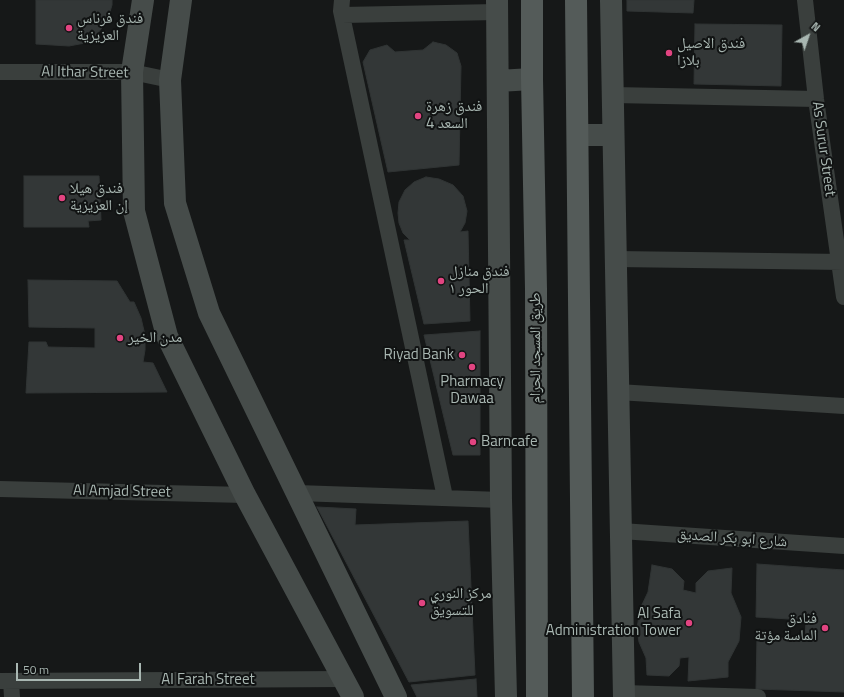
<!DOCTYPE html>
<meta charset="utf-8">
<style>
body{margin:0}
#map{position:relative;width:844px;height:697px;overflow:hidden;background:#161818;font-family:"Titillium Web",sans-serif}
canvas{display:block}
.north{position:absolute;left:788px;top:16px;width:40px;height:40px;-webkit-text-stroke:3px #111313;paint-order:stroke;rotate:40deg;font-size:11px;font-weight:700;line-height:16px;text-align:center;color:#a9b7b2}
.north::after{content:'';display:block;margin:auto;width:14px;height:18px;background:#a9b7b2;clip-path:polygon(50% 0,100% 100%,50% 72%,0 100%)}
.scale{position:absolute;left:16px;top:663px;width:125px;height:18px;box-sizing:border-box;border:2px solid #a9b7b2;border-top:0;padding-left:5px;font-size:12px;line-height:14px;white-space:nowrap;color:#a9b7b2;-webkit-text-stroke:3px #111313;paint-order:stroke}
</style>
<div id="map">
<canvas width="844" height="697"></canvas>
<div class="north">N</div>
<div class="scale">50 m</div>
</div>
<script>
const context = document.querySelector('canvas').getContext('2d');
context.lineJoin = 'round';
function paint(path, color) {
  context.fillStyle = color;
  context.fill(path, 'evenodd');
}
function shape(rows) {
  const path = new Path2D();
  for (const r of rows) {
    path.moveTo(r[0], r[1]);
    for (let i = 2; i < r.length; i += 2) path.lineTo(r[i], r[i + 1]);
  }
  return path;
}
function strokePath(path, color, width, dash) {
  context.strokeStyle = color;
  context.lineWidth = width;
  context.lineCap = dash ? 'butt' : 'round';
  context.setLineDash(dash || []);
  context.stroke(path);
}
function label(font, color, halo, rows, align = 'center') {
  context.font = font + ' "Titillium Web","Noto Naskh Arabic",sans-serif';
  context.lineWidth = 4;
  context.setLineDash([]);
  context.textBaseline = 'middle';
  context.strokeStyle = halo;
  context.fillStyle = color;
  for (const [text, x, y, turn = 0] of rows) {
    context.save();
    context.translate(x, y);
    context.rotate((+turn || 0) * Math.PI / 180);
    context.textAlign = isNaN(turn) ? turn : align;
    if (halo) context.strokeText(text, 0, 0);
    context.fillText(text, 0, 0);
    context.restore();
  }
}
const building = shape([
 [36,0,112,0,112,5,107,22,96,35,85,43,69,46,36,44,36,0],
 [627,0,694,0,693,13,627,11,627,0],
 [695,24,782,25,781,86,694,84,695,24],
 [433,42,446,45,457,53,461,66,459,165,388,172,363,62,370,50,387,45,395,52,423,50,433,42],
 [24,176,99,176,101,220,88,221,89,227,24,227,24,176],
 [426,177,439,179,453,185,463,196,467,211,465,223,460,232,468,231,470,321,424,324,404,240,410,240,403,233,399,223,398,213,399,202,405,190,414,182,426,177],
 [28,280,117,281,130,302,134,302,141,318,145,335,145,350,143,362,153,363,167,392,26,393,29,342,46,342,48,347,95,348,95,328,29,327,28,280],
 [480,331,480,455,453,455,424,335,480,331],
 [317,507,356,509,355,525,468,521,475,675,409,682,317,507],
 [757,564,844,570,844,692,756,689,757,637,805,639,806,620,756,617,757,564],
 [652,565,672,569,684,581,683,590,696,593,696,583,708,571,732,568,731,593,741,617,739,641,728,662,728,677,688,681,689,657,680,658,679,666,669,676,647,675,646,658,639,642,637,629,640,609,648,592,652,565],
 [476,679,477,697,417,697,411,685,476,679]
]);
const street = shape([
 [342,0,341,11,445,497],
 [805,0,816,99,844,297],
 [342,15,497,12],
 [0,72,132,72,170,80],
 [613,95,816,99],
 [616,259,844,262],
 [618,392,844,406],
 [0,489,245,495],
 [297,493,501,500],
 [621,531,844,546],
 [0,681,344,679],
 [11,681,12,697],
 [624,693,758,697]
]);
const secondary = shape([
 [143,0,132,72,134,211,167,336,245,495,353,697],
 [181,0,170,80,175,203,209,313,396,697],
 [497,0,501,500,506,697],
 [611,0,624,697],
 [498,81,532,79],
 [578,135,613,135]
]);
const primary = shape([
 [532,0,532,79,536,289,537,697],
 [576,0,583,697]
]);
const markers = [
 [69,28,4,"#e24481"],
 [669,53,4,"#e24481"],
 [418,116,4,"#e24481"],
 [62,198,4,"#e24481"],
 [441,281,4,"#e24481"],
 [120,338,4,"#e24481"],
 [462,355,4,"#e24481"],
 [472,367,4,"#e24481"],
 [473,442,4,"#e24481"],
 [422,603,4,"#e24481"],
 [689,623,4,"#e24481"],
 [825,628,4,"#e24481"]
];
const poiNames = [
 ["فندق فرناس",77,19],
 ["العزيزية",77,36],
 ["فندق الاصيل",677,44],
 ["بلازا",677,61],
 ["فندق زهرة",426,107],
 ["السعد 4",426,124],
 ["فندق هيلا",70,189],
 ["إن العزيزية",70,206],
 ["فندق منازل",449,272],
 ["الحور ١",449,289],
 ["مدن الخير",128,338],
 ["Riyad Bank",454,355,"right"],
 ["Pharmacy",472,382,"center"],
 ["Dawaa",472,399,"center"],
 ["Barncafe",481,442],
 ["مركز النوري",430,594],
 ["للتسويق",430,611],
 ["Al Safa",681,614,"right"],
 ["Administration Tower",681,631,"right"],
 ["فنادق",817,619,"right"],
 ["الماسة مؤتة",817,636,"right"]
];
const streetNames = [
 ["Al Ithar Street",85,73,1],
 ["As Surur Street",823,149,82],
 ["طريق المسجد الحرام",536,348,-90],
 ["Al Amjad Street",122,492,1],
 ["شارع ابو بكر الصديق",732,539,4],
 ["Al Farah Street",208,680]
];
paint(building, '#333737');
strokePath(building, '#303434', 1);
strokePath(street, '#3a3f3d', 16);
strokePath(secondary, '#464c4a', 22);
strokePath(primary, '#545b59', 22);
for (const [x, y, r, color] of markers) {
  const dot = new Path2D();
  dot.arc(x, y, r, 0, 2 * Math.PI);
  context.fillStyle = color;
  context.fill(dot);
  strokePath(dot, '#111313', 1.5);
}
label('15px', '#a9b7b2', '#111313', poiNames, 'left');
label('15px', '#a9b7b2', '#111313', streetNames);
</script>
